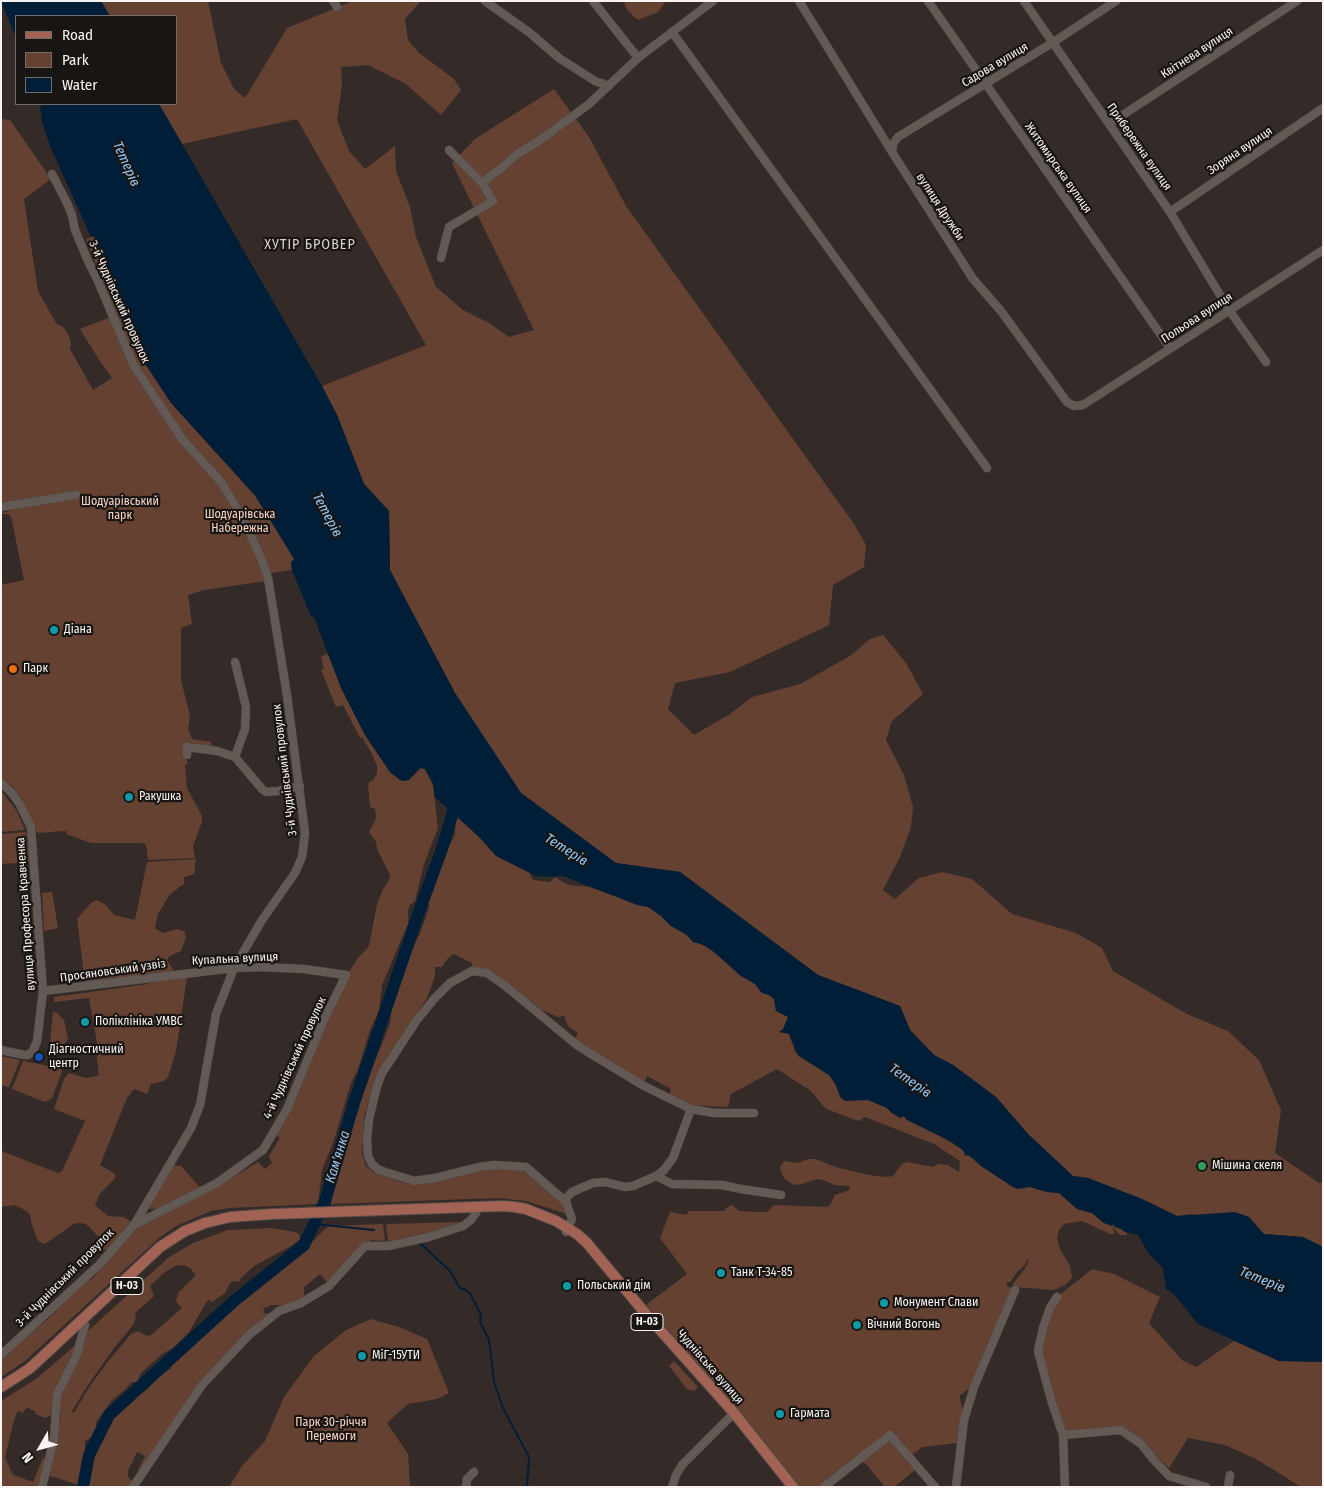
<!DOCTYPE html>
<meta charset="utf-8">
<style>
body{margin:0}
#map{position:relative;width:1324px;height:1488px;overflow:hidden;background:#342b28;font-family:"Fira Sans Condensed",sans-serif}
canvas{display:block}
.frame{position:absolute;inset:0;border:2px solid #f9f4f1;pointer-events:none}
.legend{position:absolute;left:15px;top:15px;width:162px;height:90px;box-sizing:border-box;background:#191513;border:1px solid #736e6c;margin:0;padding:6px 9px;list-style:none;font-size:15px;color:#f9f4f1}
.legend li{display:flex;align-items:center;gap:10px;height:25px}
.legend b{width:25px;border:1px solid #736e6c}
.north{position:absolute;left:15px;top:1423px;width:50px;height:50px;-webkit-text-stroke:4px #191513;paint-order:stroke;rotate:232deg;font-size:14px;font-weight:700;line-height:20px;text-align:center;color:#f9f4f1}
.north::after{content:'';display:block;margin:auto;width:18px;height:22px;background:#f9f4f1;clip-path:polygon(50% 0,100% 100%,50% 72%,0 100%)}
</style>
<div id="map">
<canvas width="1324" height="1488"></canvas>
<div class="frame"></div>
<ul class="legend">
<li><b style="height:6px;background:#a26254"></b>Road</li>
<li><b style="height:14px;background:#654132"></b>Park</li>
<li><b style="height:14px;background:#001e37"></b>Water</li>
</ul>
<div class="north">N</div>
</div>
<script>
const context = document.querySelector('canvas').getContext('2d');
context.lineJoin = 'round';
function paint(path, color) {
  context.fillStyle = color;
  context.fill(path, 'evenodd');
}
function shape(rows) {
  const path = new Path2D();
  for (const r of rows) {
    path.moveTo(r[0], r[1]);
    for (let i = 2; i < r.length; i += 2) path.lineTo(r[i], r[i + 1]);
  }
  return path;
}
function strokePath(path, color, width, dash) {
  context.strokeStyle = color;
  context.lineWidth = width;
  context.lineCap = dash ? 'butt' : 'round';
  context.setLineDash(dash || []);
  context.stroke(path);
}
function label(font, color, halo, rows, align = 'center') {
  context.font = font + ' "Fira Sans Condensed",sans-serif';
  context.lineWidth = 4.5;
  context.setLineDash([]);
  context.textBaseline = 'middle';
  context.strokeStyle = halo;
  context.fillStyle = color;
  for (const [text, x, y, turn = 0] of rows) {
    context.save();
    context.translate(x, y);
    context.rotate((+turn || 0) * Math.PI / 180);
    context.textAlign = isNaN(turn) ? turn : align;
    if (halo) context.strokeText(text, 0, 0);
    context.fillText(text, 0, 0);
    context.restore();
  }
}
const green = shape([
 [101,1,208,1,221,63,234,89,245,98,287,28,353,1,421,1,405,19,408,40,418,52,454,79,461,90,441,115,406,84,368,65,341,67,342,85,337,120,349,151,365,169,395,146,396,171,410,207,416,237,436,287,463,310,489,323,509,337,534,330,452,163,475,139,554,89,589,137,626,206,854,524,866,545,864,567,833,585,829,625,730,672,675,683,668,709,694,735,730,714,752,697,800,684,850,656,870,639,883,635,906,663,923,694,892,721,886,740,904,775,913,807,911,827,900,857,883,890,895,899,919,878,942,872,972,879,1012,914,1076,933,1102,948,1113,971,1187,1014,1228,1031,1259,1060,1281,1110,1275,1153,1319,1183,1323,1182,1323,1247,1303,1237,1264,1234,1256,1226,1191,1214,1177,1216,1142,1199,1088,1178,1073,1176,1028,1134,996,1097,953,1065,934,1055,910,1030,900,1006,818,975,680,872,616,863,521,793,455,693,390,570,389,511,364,484,337,415,322,386,426,345,297,119,182,144,159,104,176,104,176,16,110,16],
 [623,1,666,1,658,12,638,20,628,11],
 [1,119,10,120,51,179,24,199,38,291,56,323,63,327,68,334,71,342,70,349,93,390,112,378,99,360,80,329,116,315,86,239,94,236,140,356,171,403,255,496,295,560,291,562,292,570,271,573,266,581,204,590,188,595,192,624,181,628,181,680,190,716,188,729,192,739,211,742,212,748,194,744,187,741,194,745,185,751,188,764,185,765,187,788,202,816,202,822,193,846,195,858,148,860,146,845,143,843,91,843,66,834,67,832,65,831,38,833,33,825,22,799,14,788,1,778,1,585,24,580,11,516,7,514,1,514,1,513,10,511,9,504,1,505],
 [328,654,347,699,365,735,390,772,400,780,409,780,421,768,425,769,433,785,438,828,424,864,415,901,410,905,408,910,408,924,382,985,379,1011,370,1030,358,1069,351,1083,333,1143,322,1170,318,1204,229,1208,211,1211,176,1226,159,1238,25,1361,1,1377,1,1359,49,1318,70,1296,87,1282,93,1278,124,1242,144,1221,218,1186,258,1162,265,1169,272,1163,269,1156,280,1138,275,1134,345,978,358,958,369,946,377,904,383,889,389,880,390,875,377,849,376,842,369,832,376,819,376,815,375,809,370,807,368,784,374,779,377,773,377,766,372,754,362,737,360,738,343,705,336,707,321,670,324,669,321,656],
 [1,791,16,810,25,830,1,832],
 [456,811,528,871,533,880,550,882,555,877,568,885,589,887,649,907,661,916,671,926,714,952,741,976,755,984,762,993,769,995,774,999,776,1011,788,1017,782,1033,786,1032,789,1034,795,1052,800,1057,829,1075,836,1085,838,1091,859,1099,868,1100,887,1108,892,1113,903,1116,907,1120,935,1133,963,1150,981,1166,1013,1187,1030,1187,1047,1192,1059,1193,1077,1209,1092,1213,1104,1223,1113,1224,1127,1233,1127,1235,1120,1235,1112,1226,1115,1234,1110,1234,1082,1221,1064,1224,1059,1230,1057,1238,1060,1249,1070,1266,1072,1276,1071,1279,1065,1285,1054,1290,1014,1287,1013,1284,1026,1267,1029,1259,1026,1261,1025,1265,1017,1272,1012,1280,1010,1282,1007,1282,1007,1286,1014,1289,973,1386,960,1395,960,1399,963,1411,957,1443,923,1447,913,1454,921,1465,894,1487,885,1487,866,1464,861,1462,830,1487,798,1487,737,1409,646,1305,687,1274,660,1238,670,1212,687,1215,688,1211,724,1211,726,1208,732,1205,739,1211,755,1212,767,1212,774,1205,827,1207,830,1205,835,1195,850,1190,849,1186,835,1185,823,1180,818,1179,798,1185,792,1184,785,1179,781,1172,780,1167,784,1161,798,1163,808,1159,816,1159,835,1167,869,1175,886,1177,893,1176,902,1164,907,1162,933,1167,938,1164,948,1165,959,1172,960,1161,934,1144,865,1117,859,1121,856,1120,829,1110,824,1107,811,1091,777,1069,731,1094,728,1107,689,1105,669,1095,671,1089,647,1076,644,1083,574,1040,578,1033,568,1026,564,1016,558,1017,539,1009,532,1001,528,1001,472,968,472,963,454,954,448,958,442,967,435,967,435,976,427,998,376,1077,364,1117,362,1154,366,1166,375,1173,404,1183,412,1184,499,1168,523,1171,532,1175,562,1203,567,1211,567,1214,526,1201,499,1198,331,1204,332,1189,341,1168,340,1157,346,1147,344,1138,346,1132,354,1120,356,1104,367,1081,390,1024,392,1005,400,976,420,933,429,908,428,900,430,898,434,889,437,869,455,835],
 [26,832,29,862,1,864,1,834],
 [196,859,194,874,184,877,184,884,170,894,158,914,155,928,163,933,177,929,184,931,186,937,181,951,170,956,167,960,175,973,85,982,77,919,90,904,96,900,105,904,114,915,135,920,147,862],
 [52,892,58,928,44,931,42,893],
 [187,977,176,1051,168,1077,164,1081,151,1084,147,1094,134,1089,127,1098,100,1165,114,1173,116,1177,99,1195,95,1205,108,1216,124,1217,133,1223,107,1251,102,1248,99,1237,86,1224,79,1223,75,1223,45,1244,38,1241,32,1225,30,1215,27,1211,15,1205,1,1207,1,1151,58,1173,62,1171,85,1121,54,1109,64,1079,69,1073,86,1078,99,1075,95,1044,97,1043,89,998,54,1002,54,997,148,984,152,978],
 [53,1012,57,1013,64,1020,68,1039,66,1042,55,1050,49,1052],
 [1,1056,20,1060,9,1087,1,1085],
 [49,1058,56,1062,61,1067,62,1072,52,1098,49,1100,45,1102,12,1089,23,1061,48,1066],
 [171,1165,181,1166,201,1189,156,1209,150,1209,149,1206],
 [463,1222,460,1226,388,1241,386,1224],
 [383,1224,385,1241,372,1240,367,1243,328,1283,320,1274,304,1287,304,1298,286,1305,271,1305,263,1309,265,1314,273,1312,187,1404,183,1405,183,1407,139,1473,138,1470,145,1456,137,1452,128,1471,128,1477,133,1482,132,1487,85,1487,88,1480,95,1450,110,1417,127,1405,132,1398,148,1389,156,1379,170,1369,173,1359,211,1326,221,1320,226,1311,238,1300,238,1294,241,1291,249,1291,266,1278,274,1267,297,1254,314,1240,328,1226],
 [272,1228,295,1232,299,1234,300,1239,291,1246,254,1266,241,1278,240,1282,233,1281,230,1283,225,1293,212,1302,209,1300,207,1301,189,1332,173,1348,162,1354,141,1373,137,1382,131,1382,126,1389,112,1400,96,1422,96,1427,91,1437,85,1441,85,1455,79,1485,47,1475,61,1416,59,1412,59,1398,85,1342,88,1331,168,1258,193,1243,228,1230],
 [183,1265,190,1268,196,1275,178,1293,176,1301,182,1308,150,1336,145,1335,138,1331,131,1334,106,1364,88,1389,74,1413,73,1413,72,1411,86,1388,114,1348,133,1325,136,1318,135,1313,154,1296,150,1286,165,1272,175,1266],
 [1092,1269,1114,1274,1160,1297,1149,1323,1182,1360,1196,1367,1234,1341,1279,1361,1323,1362,1323,1487,1301,1487,1256,1459,1225,1445,1188,1438,1169,1468,1153,1453,1121,1430,1063,1435,1038,1351,1057,1297],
 [371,1319,399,1327,427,1339,449,1393,437,1399,408,1404,387,1423,408,1454,410,1487,229,1487,242,1466,265,1441,284,1397,314,1356,346,1330],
 [78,1343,77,1348,64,1372,53,1413,46,1418,35,1414,36,1412,27,1407,23,1413,18,1411,14,1420,5,1458,13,1475,33,1482,44,1455,44,1471,38,1487,1,1487,1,1401,36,1379],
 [674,1361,698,1387,694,1391,687,1389,669,1366]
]);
const water = shape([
 [1,1,101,1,110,16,16,16,16,38],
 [40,104,159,104,323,388,337,415,364,484,389,511,390,570,455,693,521,793,616,863,680,872,818,975,900,1006,910,1030,934,1055,953,1065,996,1097,1028,1134,1073,1176,1088,1178,1142,1199,1177,1216,1235,1212,1249,1217,1264,1234,1303,1237,1323,1247,1323,1362,1279,1361,1198,1324,1174,1294,1166,1289,1163,1268,1149,1254,1138,1235,1125,1232,1121,1229,1115,1227,1113,1224,1112,1226,1104,1223,1092,1213,1077,1209,1059,1193,1047,1192,1030,1187,1017,1189,1013,1187,981,1166,970,1156,965,1155,963,1150,950,1141,907,1120,904,1116,900,1118,892,1113,887,1108,868,1100,845,1101,840,1097,836,1085,829,1075,798,1055,789,1034,779,1032,783,1029,788,1017,776,1011,774,999,769,995,762,993,755,984,741,976,714,952,704,945,693,942,685,933,671,926,661,916,648,907,637,905,563,876,552,877,536,876,496,856,479,837,435,797,433,784,425,769,420,768,409,780,404,781,400,780,390,772,365,735,341,688,314,617,311,617,292,570,291,562,294,559,255,495,171,403,140,356,94,236,91,237,50,146,42,122]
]);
const stream = shape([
 [314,1224,374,1230],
 [416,1242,421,1244,450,1271,460,1288,466,1290,471,1295,481,1315,480,1322,489,1340,494,1382,503,1408,529,1457,527,1487]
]);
const river = shape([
 [83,1487,89,1455,109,1415,234,1301,304,1245,325,1201,354,1103,421,906,442,849,453,812,453,795]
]);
const minor = shape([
 [333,1,337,7],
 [485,1,530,33,559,58,595,81,609,86],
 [593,1,638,58],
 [799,1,892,152,973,279,1001,311,1067,402,1074,406,1083,405,1323,250],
 [928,1,1170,348],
 [1024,1,1170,212,1229,310,1266,362],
 [672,32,987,468],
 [1109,124,1297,1],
 [892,152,893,144,898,137,1052,43,1116,1],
 [483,184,489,177,499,170,517,154,539,141,589,104,638,58,713,1],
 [1170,212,1323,108],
 [441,258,449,227,493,201,483,184,449,150],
 [1,507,76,495],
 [235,662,246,707,245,729,235,757,262,789,266,792,278,791,300,786],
 [187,755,187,747,217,751,235,757],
 [1,783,12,793,19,803,31,827,43,991,37,1041,33,1051,28,1055,24,1055,1,1050],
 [43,991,234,968,261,967,304,969,346,975,324,1020,287,1109,263,1150,217,1183,134,1225],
 [656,1176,672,1184,722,1185,741,1189,781,1195],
 [566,1202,567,1197,572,1192,593,1183,605,1182,625,1187,633,1186,656,1176,664,1170,673,1158,691,1109],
 [566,1232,572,1219,566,1202,526,1167,494,1165,479,1167,435,1178,414,1181,379,1170,372,1164,368,1156,367,1139,369,1119,377,1086,382,1073,417,1020,434,999,450,983,472,971,487,973,503,984,578,1046,642,1085,691,1109,714,1113,754,1113],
 [1057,1297,1050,1308,1043,1328,1038,1351,1052,1403,1063,1435,1065,1487],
 [1,1355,99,1265,134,1225,191,1128,200,1105,216,1014,234,968,262,920,295,873,302,857,305,833,287,695,268,578,261,558,243,518,221,482,183,440,134,366,97,279,88,261,75,230,72,215,67,203,52,174],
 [1063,1435,1121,1430,1141,1444,1154,1460,1169,1476,1206,1487],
 [42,1487,54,1439,57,1394,76,1357,85,1325],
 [133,1487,202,1385,249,1335,279,1311,301,1303,329,1286,365,1246,388,1246,429,1237,463,1226,471,1220,476,1213],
 [466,1487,467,1479,474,1472],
 [672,1487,676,1475,682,1465,734,1413],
 [824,1487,890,1435,935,1487],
 [956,1487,964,1420,974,1387,1015,1290],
 [1228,1487,1230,1475]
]);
const major = shape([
 [1,1387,29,1369,40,1359,160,1247,185,1231,205,1223,230,1217,272,1214,503,1206,515,1207,526,1209,556,1221,577,1234,587,1243,645,1313,734,1413,793,1487]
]);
const markers = [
 [54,630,5,"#0f9aa8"],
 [13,669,5,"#e8710a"],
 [129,797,5,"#0f9aa8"],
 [85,1022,5,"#0f9aa8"],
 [39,1057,5,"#1a4fb4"],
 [1202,1166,5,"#2e9e5b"],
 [721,1273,5,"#0f9aa8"],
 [567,1286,5,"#0f9aa8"],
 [884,1303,5,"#0f9aa8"],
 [857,1325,5,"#0f9aa8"],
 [362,1356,5,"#0f9aa8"],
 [780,1414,5,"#0f9aa8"]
];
const shields = [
 [127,1286,32],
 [647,1322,32]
];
const shieldNames = [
 ["Н-03",127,1286],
 ["Н-03",647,1322]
];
const streetNames = [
 ["Квітнева вулиця",1197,53,-33],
 ["Садова вулиця",995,65,-31],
 ["Прибережна вулиця",1139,147,55],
 ["Зоряна вулиця",1240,151,-34],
 ["Житомирська вулиця",1058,168,55],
 ["вулиця Дружби",940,207,57],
 ["3-й Чуднівський провулок",119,302,66],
 ["Польова вулиця",1197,318,-33],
 ["3-й Чуднівський провулок",285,770,-97],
 ["вулиця Професора Кравченка",26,914,-94],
 ["Купальна вулиця",235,959,-3],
 ["Просяновський узвіз",113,971,-8],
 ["4-й Чуднівський провулок",295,1058,-65],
 ["3-й Чуднівський провулок",65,1278,-45],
 ["Чуднівська вулиця",710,1367,49]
];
const parkNames = [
 ["Шодуарівський",120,502],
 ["парк",120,516],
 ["Шодуарівська",240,515],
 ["Набережна",240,529],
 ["Парк 30-річчя",331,1423],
 ["Перемоги",331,1437]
];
const poiNames = [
 ["Діана",64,630],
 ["Парк",23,669],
 ["Ракушка",139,797],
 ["Поліклініка УМВС",95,1022],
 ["Діагностичний",49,1050],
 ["центр",49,1064],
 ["Мішина скеля",1212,1166],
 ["Танк Т-34-85",731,1273],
 ["Польський дім",577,1286],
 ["Монумент Слави",894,1303],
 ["Вічний Вогонь",867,1325],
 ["МіГ-15УТИ",372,1356],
 ["Гармата",790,1414]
];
const waterNames = [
 ["Тетерів",126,164,66],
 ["Тетерів",327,515,62],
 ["Тетерів",566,850,32],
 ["Тетерів",910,1081,35],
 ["Кам'янка",338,1157,-73],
 ["Тетерів",1262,1280,22]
];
const neighbourhoodNames = [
 ["ХУТІР БРОВЕР",310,245]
];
paint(green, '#654132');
paint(water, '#001e37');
strokePath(stream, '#001e37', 2);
strokePath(river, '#001e37', 12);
strokePath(minor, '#504a47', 9);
strokePath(major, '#504a47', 12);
strokePath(minor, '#635955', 8);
strokePath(major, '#a26254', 10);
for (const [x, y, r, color] of markers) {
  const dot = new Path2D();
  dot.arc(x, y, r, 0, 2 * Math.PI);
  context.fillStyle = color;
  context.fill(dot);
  strokePath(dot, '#191513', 2);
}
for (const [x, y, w] of shields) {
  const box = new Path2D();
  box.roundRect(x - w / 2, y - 8.5, w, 17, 4);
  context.fillStyle = '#191513';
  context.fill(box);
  strokePath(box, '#f9f4f1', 1);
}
label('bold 11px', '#f9f4f1', null, shieldNames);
label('12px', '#f9f4f1', '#191513', streetNames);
label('12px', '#f7d4c6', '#191513', parkNames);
label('12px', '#f9f4f1', '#191513', poiNames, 'left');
label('italic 14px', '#91c7f6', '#191513', waterNames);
context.letterSpacing = '1px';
label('14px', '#ddd2ce', '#191513', neighbourhoodNames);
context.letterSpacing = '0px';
</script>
